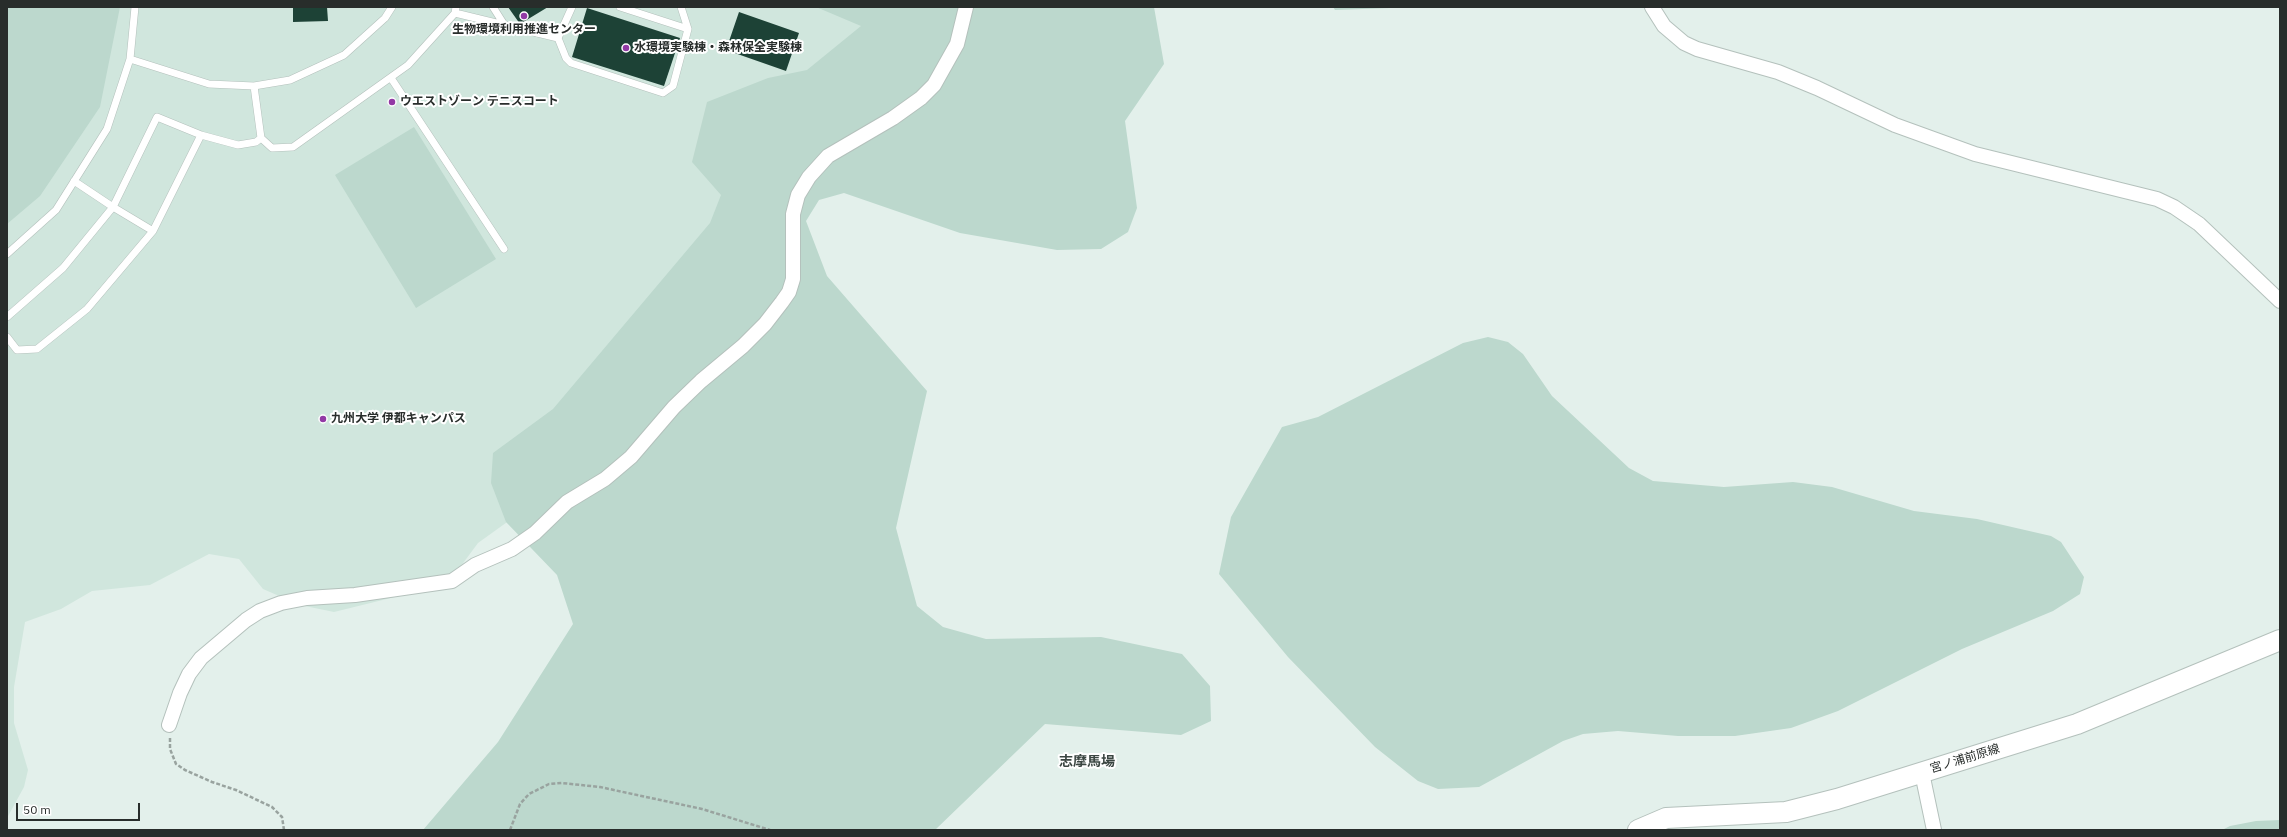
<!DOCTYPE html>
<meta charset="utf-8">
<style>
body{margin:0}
#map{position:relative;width:2287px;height:837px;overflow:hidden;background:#e3f0eb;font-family:"IBM Plex Sans",sans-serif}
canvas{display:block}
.frame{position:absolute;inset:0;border:8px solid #282d2b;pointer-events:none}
.scale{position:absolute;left:16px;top:803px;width:124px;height:18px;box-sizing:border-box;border:2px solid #282d2b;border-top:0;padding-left:5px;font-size:12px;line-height:14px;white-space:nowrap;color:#282d2b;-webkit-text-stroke:3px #fff;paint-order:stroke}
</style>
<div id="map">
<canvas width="2287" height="837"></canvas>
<div class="frame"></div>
<div class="scale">50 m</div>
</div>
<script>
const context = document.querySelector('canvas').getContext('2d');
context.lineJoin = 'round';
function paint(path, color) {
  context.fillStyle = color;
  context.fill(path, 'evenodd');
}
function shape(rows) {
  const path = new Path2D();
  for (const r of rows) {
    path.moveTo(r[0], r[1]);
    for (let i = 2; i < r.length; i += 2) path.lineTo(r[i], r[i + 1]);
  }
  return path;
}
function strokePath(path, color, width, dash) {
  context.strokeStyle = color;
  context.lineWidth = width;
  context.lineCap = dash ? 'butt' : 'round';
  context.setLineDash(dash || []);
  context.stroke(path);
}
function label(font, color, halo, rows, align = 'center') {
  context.font = font + ' "IBM Plex Sans","Noto Sans JP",sans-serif';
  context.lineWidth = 4;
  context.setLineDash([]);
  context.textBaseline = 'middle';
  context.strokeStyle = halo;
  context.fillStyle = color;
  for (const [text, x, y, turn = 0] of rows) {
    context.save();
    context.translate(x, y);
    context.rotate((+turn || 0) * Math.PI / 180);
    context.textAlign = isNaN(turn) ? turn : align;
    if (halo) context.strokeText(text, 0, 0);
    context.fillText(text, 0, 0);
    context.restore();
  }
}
const built = shape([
 [7,7,957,7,855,144,510,520,478,543,455,574,411,593,334,612,300,605,263,589,239,559,209,554,150,585,92,591,61,609,25,622,14,687,14,723,28,770,24,787,7,818]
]);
const green = shape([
 [7,7,120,7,100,107,40,196,7,224],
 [816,7,1154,7,1164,64,1125,121,1137,208,1128,232,1101,249,1057,250,960,233,844,193,819,200,806,221,827,276,927,391,896,528,917,606,943,627,986,639,1101,637,1182,654,1210,686,1211,721,1181,735,1045,724,935,830,423,830,498,742,573,624,557,575,506,522,491,483,493,453,553,409,710,223,721,195,692,162,707,102,768,78,807,70,861,26],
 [1333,7,1418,7,1335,10],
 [414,127,496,259,416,308,335,175],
 [1488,337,1508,342,1523,354,1552,396,1629,468,1653,481,1724,487,1793,482,1832,487,1914,511,1977,519,2051,536,2061,542,2084,577,2080,594,2053,611,1962,649,1838,711,1791,728,1735,736,1678,736,1618,731,1583,734,1563,741,1479,787,1438,789,1418,781,1375,747,1288,657,1219,574,1231,517,1282,427,1318,417,1463,343],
 [2280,820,2280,830,2222,830,2230,826,2256,821]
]);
const building = shape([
 [293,7,327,7,328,21,293,22],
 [508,7,548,7,520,24],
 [587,8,680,38,664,86,572,57],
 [739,12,799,33,786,71,726,50]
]);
const path = shape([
 [170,738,170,749,176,764,185,770,212,782,236,790,272,807,282,817,284,830],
 [510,830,520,804,529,794,549,784,562,783,600,787,702,809,770,830]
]);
const lane = shape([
 [493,7,505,26],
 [620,7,688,29],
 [455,13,558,38,572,7],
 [558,38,566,58,571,63,663,93,673,86,688,29,681,7],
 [130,59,209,84,254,86,290,80,344,55,385,18,392,7],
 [391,78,504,249],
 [254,86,261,138,272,148,293,147,408,65,455,13,456,7],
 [201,135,238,145,256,142,261,138],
 [74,181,113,207,153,231],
 [7,254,56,210,107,129,130,59,135,7],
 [7,317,63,268,113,207,157,117,201,135,153,231,87,309,37,349,17,350,7,337]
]);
const street = shape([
 [1652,7,1664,26,1684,43,1697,49,1778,72,1817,88,1895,125,1975,154,2157,199,2174,207,2199,224,2280,301],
 [169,725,180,693,189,674,201,658,246,620,260,611,281,603,307,598,355,595,452,581,475,565,512,549,535,533,567,502,605,479,631,457,674,407,701,381,743,346,765,324,782,302,789,292,793,279,793,214,798,195,809,177,828,156,893,118,921,98,934,85,957,44,966,7],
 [1922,773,1934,830]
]);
const secondary = shape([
 [1638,830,1666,818,1786,812,1837,799,2077,724,2280,640]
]);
const markers = [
 [524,16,4,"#9239a5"],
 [626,48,4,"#9239a5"],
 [392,102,4,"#9239a5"],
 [323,419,4,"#9239a5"]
];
const poiNames = [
 ["生物環境利用推進センター",524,30,"center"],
 ["水環境実験棟・森林保全実験棟",634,48],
 ["ウエストゾーン テニスコート",400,102],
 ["九州大学 伊都キャンパス",331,419]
];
const streetNames = [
 ["宮ノ浦前原線",1965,759,-17]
];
const quarterNames = [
 ["志摩馬場",1087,762]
];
paint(built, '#d0e6dd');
paint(green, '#bcd8cd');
paint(building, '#1d4236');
strokePath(lane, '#b4c1bc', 8);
strokePath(street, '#b4c1bc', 16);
strokePath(secondary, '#b4c1bc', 22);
strokePath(path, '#99a39f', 2.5, [4, 2]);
strokePath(lane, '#fff', 7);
strokePath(street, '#fff', 14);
strokePath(secondary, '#fff', 20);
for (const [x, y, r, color] of markers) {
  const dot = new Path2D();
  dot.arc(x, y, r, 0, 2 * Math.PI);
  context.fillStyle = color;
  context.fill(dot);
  strokePath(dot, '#fff', 1.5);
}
label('bold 12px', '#282d2b', '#fff', poiNames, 'left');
label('12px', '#282d2b', '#fff', streetNames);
label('bold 14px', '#3b4642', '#fff', quarterNames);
</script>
